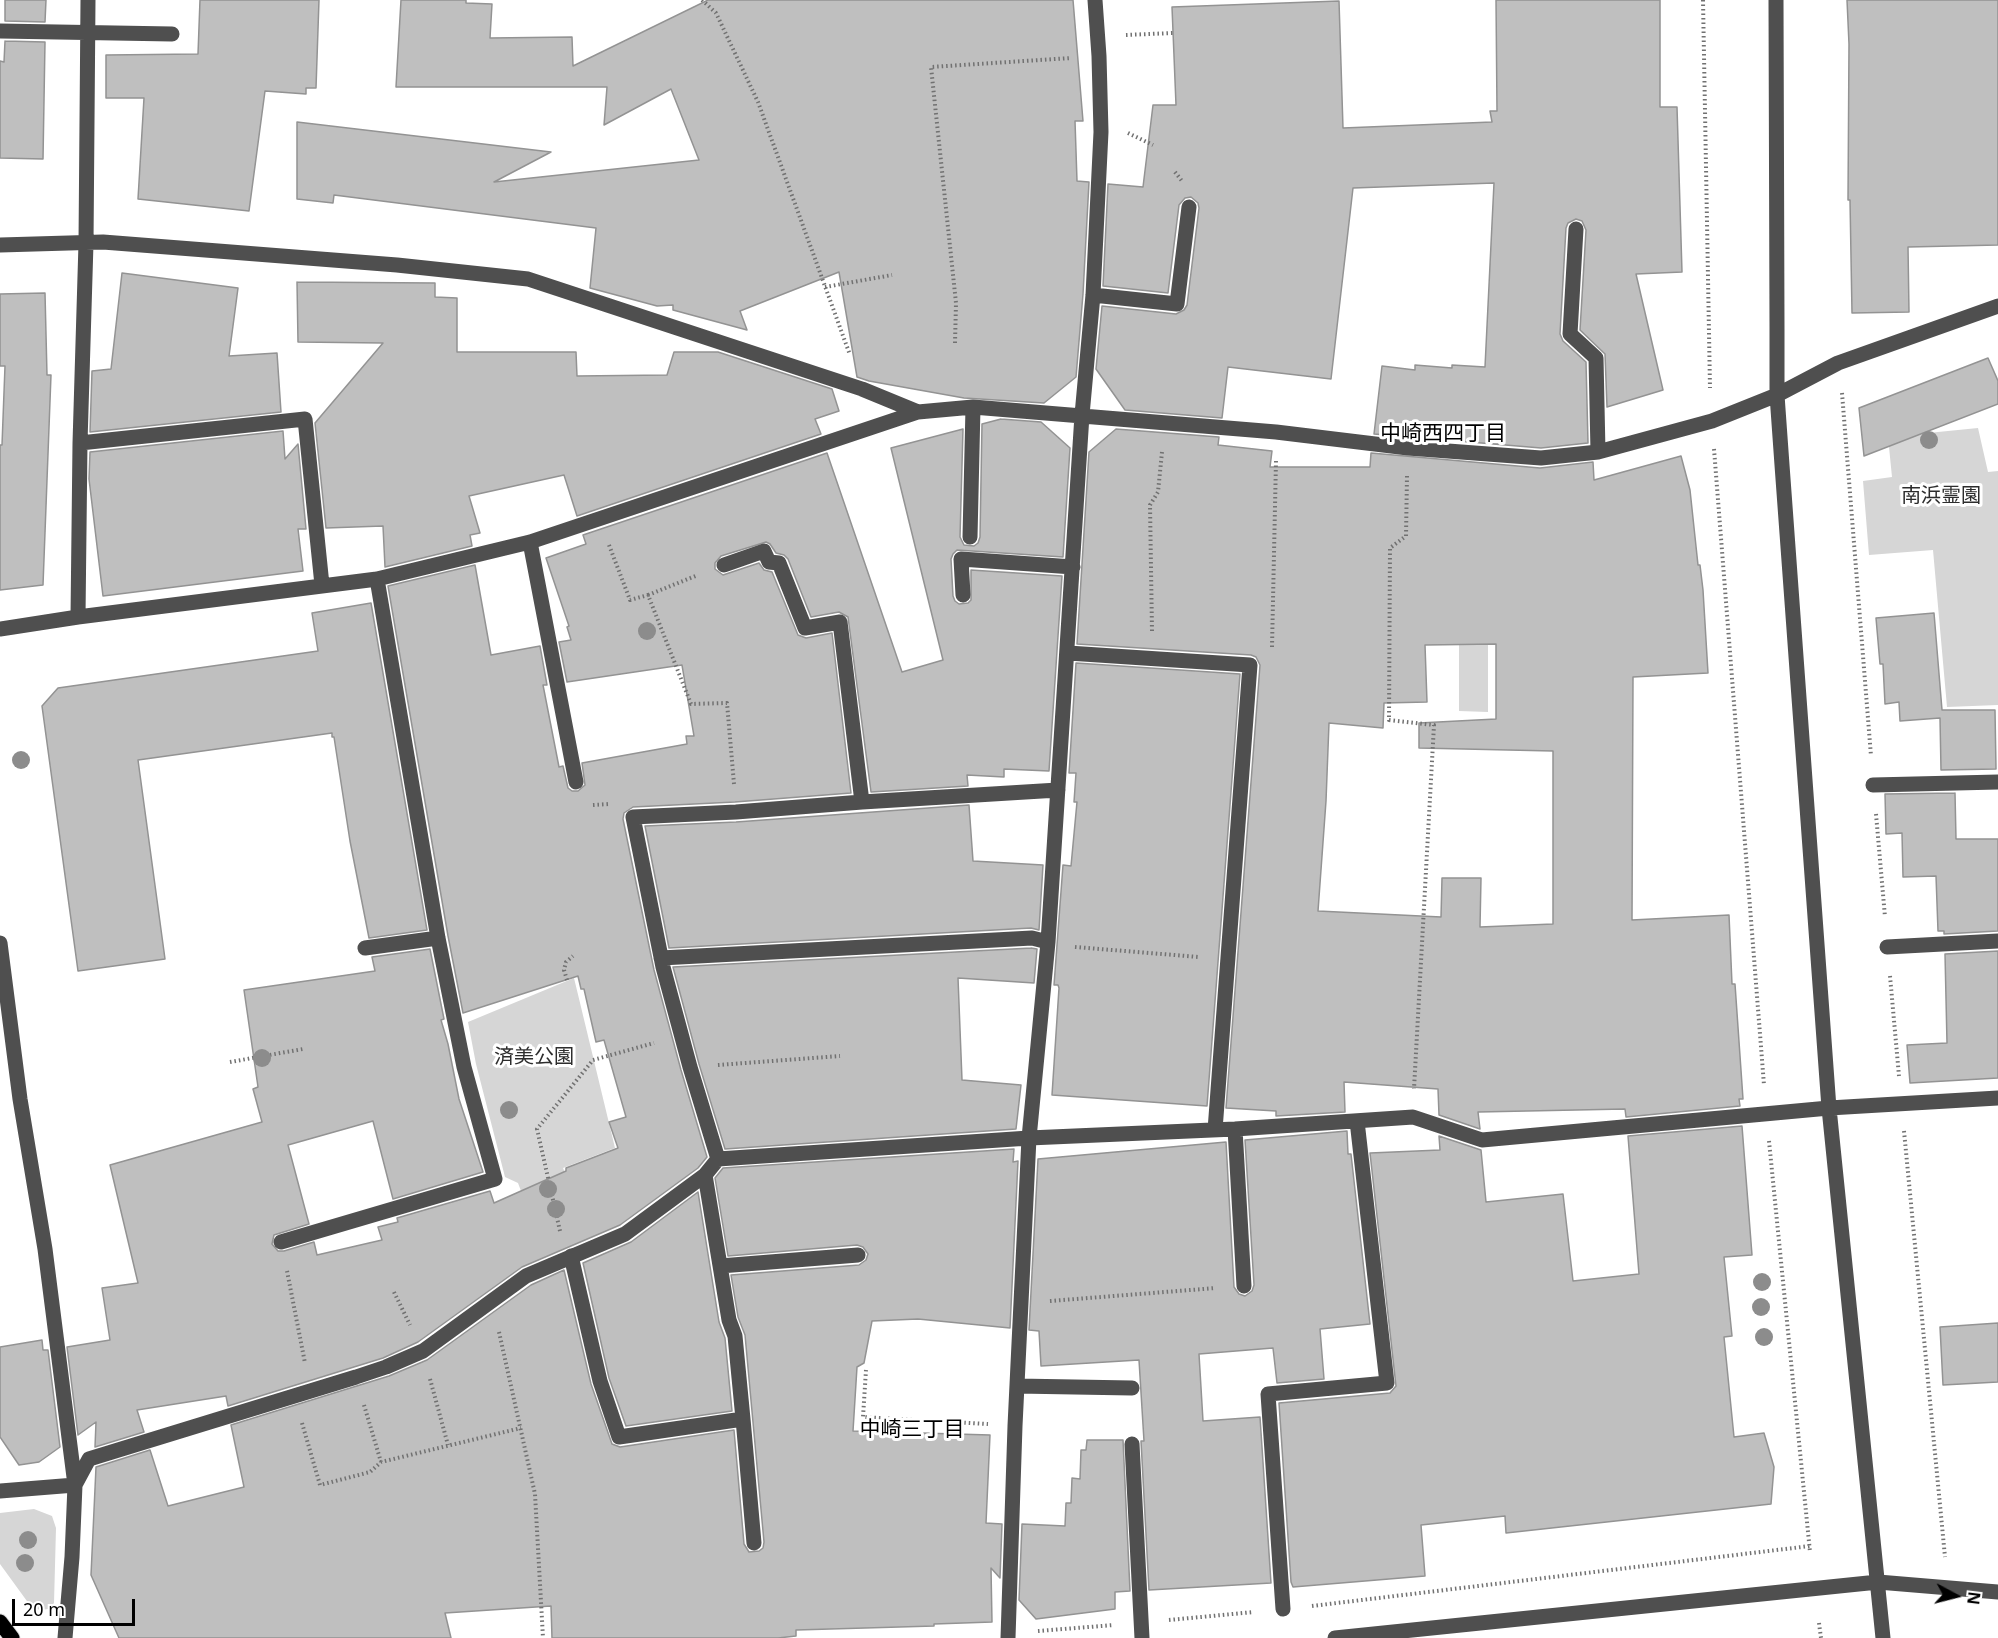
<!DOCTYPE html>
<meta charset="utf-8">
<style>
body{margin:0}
#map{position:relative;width:1998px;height:1638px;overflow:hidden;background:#fff;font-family:"Noto Sans",sans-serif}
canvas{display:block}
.north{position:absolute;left:1926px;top:1566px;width:60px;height:60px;-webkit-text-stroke:4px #fff;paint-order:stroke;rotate:97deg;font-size:16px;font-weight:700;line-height:24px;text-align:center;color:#000}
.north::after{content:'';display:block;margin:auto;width:21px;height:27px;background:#000;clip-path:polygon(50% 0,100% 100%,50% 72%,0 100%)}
.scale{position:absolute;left:12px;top:1599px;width:123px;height:27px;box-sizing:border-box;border:3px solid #000;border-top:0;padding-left:8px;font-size:18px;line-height:21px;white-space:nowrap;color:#000;-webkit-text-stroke:4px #fff;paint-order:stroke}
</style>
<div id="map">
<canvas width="1998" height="1638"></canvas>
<div class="north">N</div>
<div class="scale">20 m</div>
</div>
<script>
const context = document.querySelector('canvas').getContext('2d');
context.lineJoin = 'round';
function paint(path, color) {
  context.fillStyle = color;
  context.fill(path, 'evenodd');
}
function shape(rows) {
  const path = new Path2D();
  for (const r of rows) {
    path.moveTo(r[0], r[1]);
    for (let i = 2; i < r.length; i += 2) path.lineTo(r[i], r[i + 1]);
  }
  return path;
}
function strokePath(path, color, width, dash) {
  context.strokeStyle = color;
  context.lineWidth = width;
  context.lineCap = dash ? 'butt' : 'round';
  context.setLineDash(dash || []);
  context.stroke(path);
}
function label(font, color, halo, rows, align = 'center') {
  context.font = font + ' "Noto Sans","Noto Sans JP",sans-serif';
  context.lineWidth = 6;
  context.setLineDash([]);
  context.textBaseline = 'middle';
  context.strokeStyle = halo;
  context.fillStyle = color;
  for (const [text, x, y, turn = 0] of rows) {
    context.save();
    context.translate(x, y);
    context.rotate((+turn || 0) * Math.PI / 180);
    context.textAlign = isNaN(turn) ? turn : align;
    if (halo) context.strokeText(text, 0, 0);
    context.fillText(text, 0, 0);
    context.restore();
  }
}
const green = shape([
 [1978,428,1988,472,1998,471,1998,705,1947,707,1933,550,1869,555,1863,481,1892,477,1888,437],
 [1459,561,1488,561,1488,712,1459,711],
 [574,978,615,1148,563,1168,591,1233,545,1255,518,1183,505,1177,476,1064,468,1022],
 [34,1509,52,1516,56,1528,54,1603,48,1609,41,1610,32,1608,0,1564,0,1513]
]);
const building = shape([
 [5,0,46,0,45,22,5,21,5,0],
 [200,0,319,0,316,88,306,88,306,94,265,91,249,211,138,199,144,98,106,98,106,55,198,54,200,0],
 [401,0,466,0,466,3,492,4,490,38,572,37,573,66,708,0,1073,0,1083,121,1075,121,1077,181,1089,182,1083,294,1076,377,1044,403,964,398,869,381,857,377,839,272,740,311,747,330,673,310,673,305,657,306,590,288,596,228,334,195,333,203,297,199,297,122,551,152,494,182,699,160,671,89,604,125,607,87,396,87,401,0],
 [1496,0,1660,0,1660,107,1677,107,1682,272,1636,274,1663,390,1607,407,1605,354,1580,330,1586,230,1582,221,1576,219,1568,223,1566,228,1560,334,1563,341,1586,362,1588,443,1541,448,1374,434,1382,366,1415,370,1415,365,1452,368,1452,365,1485,367,1494,183,1353,188,1331,379,1228,367,1222,418,1125,410,1096,369,1102,306,1176,314,1184,310,1187,305,1199,208,1198,203,1191,197,1185,198,1179,205,1168,293,1103,286,1108,184,1143,187,1153,105,1176,105,1172,7,1339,1,1343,128,1492,122,1490,111,1497,111,1496,0],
 [1847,0,1998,0,1998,245,1908,247,1909,312,1852,313,1850,200,1848,200,1849,44,1847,0],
 [5,41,45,42,43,159,0,158,0,61,4,62,5,41],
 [122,273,238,288,229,356,277,353,281,412,90,432,92,371,111,369,122,273],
 [297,282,435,283,435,297,457,298,457,352,576,352,577,376,667,375,674,352,718,352,832,389,839,411,815,419,821,434,577,516,564,475,469,496,480,533,470,535,472,546,385,567,383,526,326,528,315,423,383,343,298,342,297,282],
 [45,293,47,375,51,375,43,585,0,590,0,445,2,445,5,366,0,366,0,294,45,293],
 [1988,358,1998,381,1998,404,1864,456,1859,408,1988,358],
 [1001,419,1041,422,1070,448,1063,557,957,550,953,554,951,559,953,596,955,601,959,604,968,603,971,600,971,570,1062,576,1049,771,1004,769,1004,777,967,775,968,786,871,792,848,617,839,612,811,617,788,559,784,555,776,553,770,544,766,542,721,556,715,563,715,569,723,575,759,563,764,570,772,572,798,635,806,638,832,633,851,793,735,802,633,807,624,813,623,819,654,970,681,1070,707,1157,698,1168,620,1225,522,1267,418,1342,383,1358,228,1406,226,1396,137,1410,144,1432,95,1447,96,1422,78,1435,67,1347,110,1340,102,1288,138,1283,110,1165,262,1122,253,1089,258,1087,244,990,375,971,372,957,430,949,444,1019,441,1020,448,1044,459,1099,483,1172,393,1199,373,1121,288,1145,309,1224,274,1235,272,1244,278,1251,284,1251,314,1242,317,1255,382,1240,378,1227,398,1222,397,1218,490,1191,494,1203,566,1171,566,1168,618,1148,609,1122,626,1117,604,1040,596,1042,584,989,581,989,578,976,463,1013,448,936,388,586,475,565,491,655,540,646,547,685,543,685,559,767,563,766,568,788,572,791,578,791,585,785,582,763,687,744,686,736,694,736,682,665,567,682,559,642,571,640,567,627,569,626,546,558,586,544,583,535,827,453,902,672,943,660,891,448,963,429,960,537,964,545,974,546,978,543,980,537,982,424,1001,419],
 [1116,429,1219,437,1218,445,1272,451,1270,467,1370,467,1371,453,1540,468,1593,462,1594,480,1681,456,1690,490,1698,565,1700,565,1703,590,1708,673,1633,677,1632,920,1729,915,1732,984,1735,984,1743,1099,1739,1099,1740,1106,1626,1117,1625,1109,1478,1112,1480,1129,1439,1115,1438,1089,1344,1082,1345,1112,1276,1116,1276,1111,1226,1108,1260,665,1256,657,1251,655,1077,644,1089,452,1116,429],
 [1496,644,1496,719,1419,723,1419,748,1553,751,1553,924,1480,927,1481,878,1442,878,1441,917,1318,911,1326,801,1329,723,1383,728,1384,703,1427,702,1425,645,1496,644],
 [283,431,285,459,298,444,306,529,298,529,303,571,103,596,89,479,90,452,283,431],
 [371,603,427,930,369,938,350,841,334,737,332,737,332,733,138,760,165,959,78,971,42,706,58,688,318,651,312,613,371,603],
 [1934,613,1942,710,1995,710,1996,769,1941,770,1940,718,1900,721,1899,702,1885,704,1883,664,1880,664,1876,618,1934,613],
 [1076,663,1240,674,1207,1106,1052,1095,1059,988,1058,985,1054,985,1063,865,1071,866,1077,802,1074,802,1076,773,1069,773,1076,663],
 [1955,793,1956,839,1998,839,1998,931,1944,934,1944,931,1938,931,1936,876,1903,877,1902,833,1886,834,1885,794,1955,793],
 [969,805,973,861,1043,865,1039,930,1031,928,669,948,645,826,736,822,969,805],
 [1031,948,1037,949,1034,983,958,978,962,1080,1021,1085,1016,1129,725,1149,699,1064,673,967,1031,948],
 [1998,951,1998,1078,1910,1083,1907,1045,1947,1043,1945,954,1998,951],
 [1742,1126,1752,1255,1724,1257,1732,1336,1724,1337,1734,1437,1764,1433,1774,1467,1771,1504,1506,1533,1505,1516,1421,1525,1425,1576,1293,1587,1291,1582,1279,1403,1390,1393,1396,1386,1370,1153,1440,1150,1439,1136,1481,1150,1486,1202,1563,1194,1573,1281,1639,1274,1628,1136,1742,1126],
 [1347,1131,1348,1154,1351,1154,1370,1324,1320,1329,1324,1379,1277,1383,1273,1348,1199,1354,1203,1421,1260,1417,1271,1583,1149,1590,1141,1441,1144,1441,1139,1360,1041,1366,1039,1331,1029,1330,1038,1159,1226,1142,1234,1287,1239,1294,1245,1296,1252,1291,1254,1285,1245,1140,1347,1131],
 [1014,1149,1013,1162,1018,1161,1010,1328,918,1319,872,1321,864,1363,857,1367,853,1431,990,1435,986,1523,1002,1524,1000,1578,991,1568,992,1622,934,1624,934,1626,796,1630,796,1636,778,1638,552,1638,551,1606,445,1613,451,1638,119,1638,91,1575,96,1467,150,1450,168,1506,244,1487,231,1425,389,1376,427,1360,531,1285,564,1270,591,1384,612,1444,620,1447,734,1430,744,1544,749,1552,759,1551,763,1548,764,1542,745,1335,738,1317,731,1275,859,1265,866,1260,868,1254,863,1247,857,1245,728,1256,715,1178,723,1168,1014,1149],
 [698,1192,719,1322,725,1338,732,1411,626,1426,609,1378,583,1263,631,1242,698,1192],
 [1998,1323,1998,1382,1943,1385,1940,1327,1998,1323],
 [42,1340,43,1350,48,1350,60,1447,39,1462,19,1465,0,1437,0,1347,42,1340],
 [1087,1440,1123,1440,1130,1591,1115,1592,1115,1609,1036,1619,1019,1600,1022,1524,1065,1526,1066,1503,1071,1503,1072,1478,1080,1479,1081,1450,1086,1450,1087,1440]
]);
const path = shape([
 [702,0,716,13,758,102,850,355],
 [1703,0,1710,388],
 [1126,35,1173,33],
 [1128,133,1153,145],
 [1175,172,1182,181],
 [825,287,892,275],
 [955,343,956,303,931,67,1071,58],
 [1842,393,1871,756],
 [1714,449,1764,1085],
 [1407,476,1406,536,1390,548,1389,720,1434,725,1414,1089],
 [609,545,630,600,648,595,691,704,727,703,734,784],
 [648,595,698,575],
 [1152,631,1150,505,1158,492,1162,452],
 [1272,647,1276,460],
 [593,805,609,804],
 [1876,814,1885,917],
 [1075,947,1199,957],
 [1890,976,1899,1076],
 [567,980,564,970,566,962,573,956],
 [230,1062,303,1049],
 [718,1065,840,1056],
 [1904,1131,1945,1557],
 [1769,1141,1810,1552],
 [560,1231,537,1129,593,1060,654,1043],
 [287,1271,305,1363],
 [394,1292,410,1325],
 [1050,1301,1216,1288],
 [499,1332,535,1494,543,1638],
 [866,1370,863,1417,988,1424],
 [430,1379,448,1445],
 [364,1405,381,1462],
 [302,1423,320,1485,370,1472,381,1462,521,1428],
 [1312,1606,1810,1546],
 [1169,1620,1254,1612],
 [1819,1623,1821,1638],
 [1038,1631,1114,1625]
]);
const minor = shape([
 [1776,0,1777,329,1777,395,1782,465,1829,1108,1883,1638],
 [0,31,172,34],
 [1576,229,1570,334,1596,358,1598,452],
 [0,245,103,242,397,265,528,279,862,389,918,412],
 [1093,295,1177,304,1189,207],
 [80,443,305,419,322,585],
 [970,537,973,407],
 [530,542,576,782],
 [724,565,764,551,769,562,779,563,805,628,840,622,862,802],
 [963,595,961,559,1073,567],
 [78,617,80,443,86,243,88,0],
 [0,629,78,617,377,579,530,542,918,412,973,407,1276,432,1408,448,1541,458,1598,452,1712,421,1777,395,1838,363,1998,306],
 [1068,653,1250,665,1215,1130],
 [1873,785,1998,782],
 [0,943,20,1099,45,1249,75,1485,72,1557,65,1638],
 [1887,947,1998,941],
 [365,948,438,938],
 [661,958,1032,938,1048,942],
 [1235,1129,1244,1286],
 [718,1159,690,1067,663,967,633,817,736,812,862,802,1058,790],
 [281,1242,495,1179,464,1067,438,938,377,579],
 [571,1256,600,1381,619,1437,743,1419,735,1336,729,1320,705,1175],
 [720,1266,858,1255],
 [1017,1386,1132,1388],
 [743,1419,754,1543],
 [1132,1444,1142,1638],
 [75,1485,89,1459,356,1377,386,1367,423,1351,526,1276,625,1234,705,1175,718,1159,1029,1138,1235,1129,1413,1117,1482,1140,1829,1108,1998,1098],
 [0,1491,75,1485],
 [1283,1609,1268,1394,1387,1383,1357,1121],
 [1008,1638,1015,1426,1029,1138,1048,942,1082,415,1093,295,1101,132,1099,56,1095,0],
 [1335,1638,1878,1582,1998,1592]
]);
const major = shape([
 [0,1622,12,1638]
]);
const trees = [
 [1929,440],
 [647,631],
 [21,760],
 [262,1058],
 [509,1110],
 [548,1189],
 [556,1209],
 [1762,1282],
 [1761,1307],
 [1764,1337],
 [28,1540],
 [25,1563]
];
const parkNames = [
 ["南浜霊園",1941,496],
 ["済美公園",534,1057]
];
const neighbourhoodNames = [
 ["中崎西四丁目",1443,434],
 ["中崎三丁目",912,1430]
];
paint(green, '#d6d6d6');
paint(building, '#bfbfbf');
strokePath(building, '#939393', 1.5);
strokePath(major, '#dbdbdb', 17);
strokePath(path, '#717171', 4, [1.5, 3]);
strokePath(minor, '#4f4f4f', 15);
strokePath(major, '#000', 15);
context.fillStyle = '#8c8c8c';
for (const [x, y] of trees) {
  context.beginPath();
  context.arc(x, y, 9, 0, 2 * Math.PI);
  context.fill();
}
label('20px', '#2d2d2d', '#fff', parkNames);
label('21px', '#000', '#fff', neighbourhoodNames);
</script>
